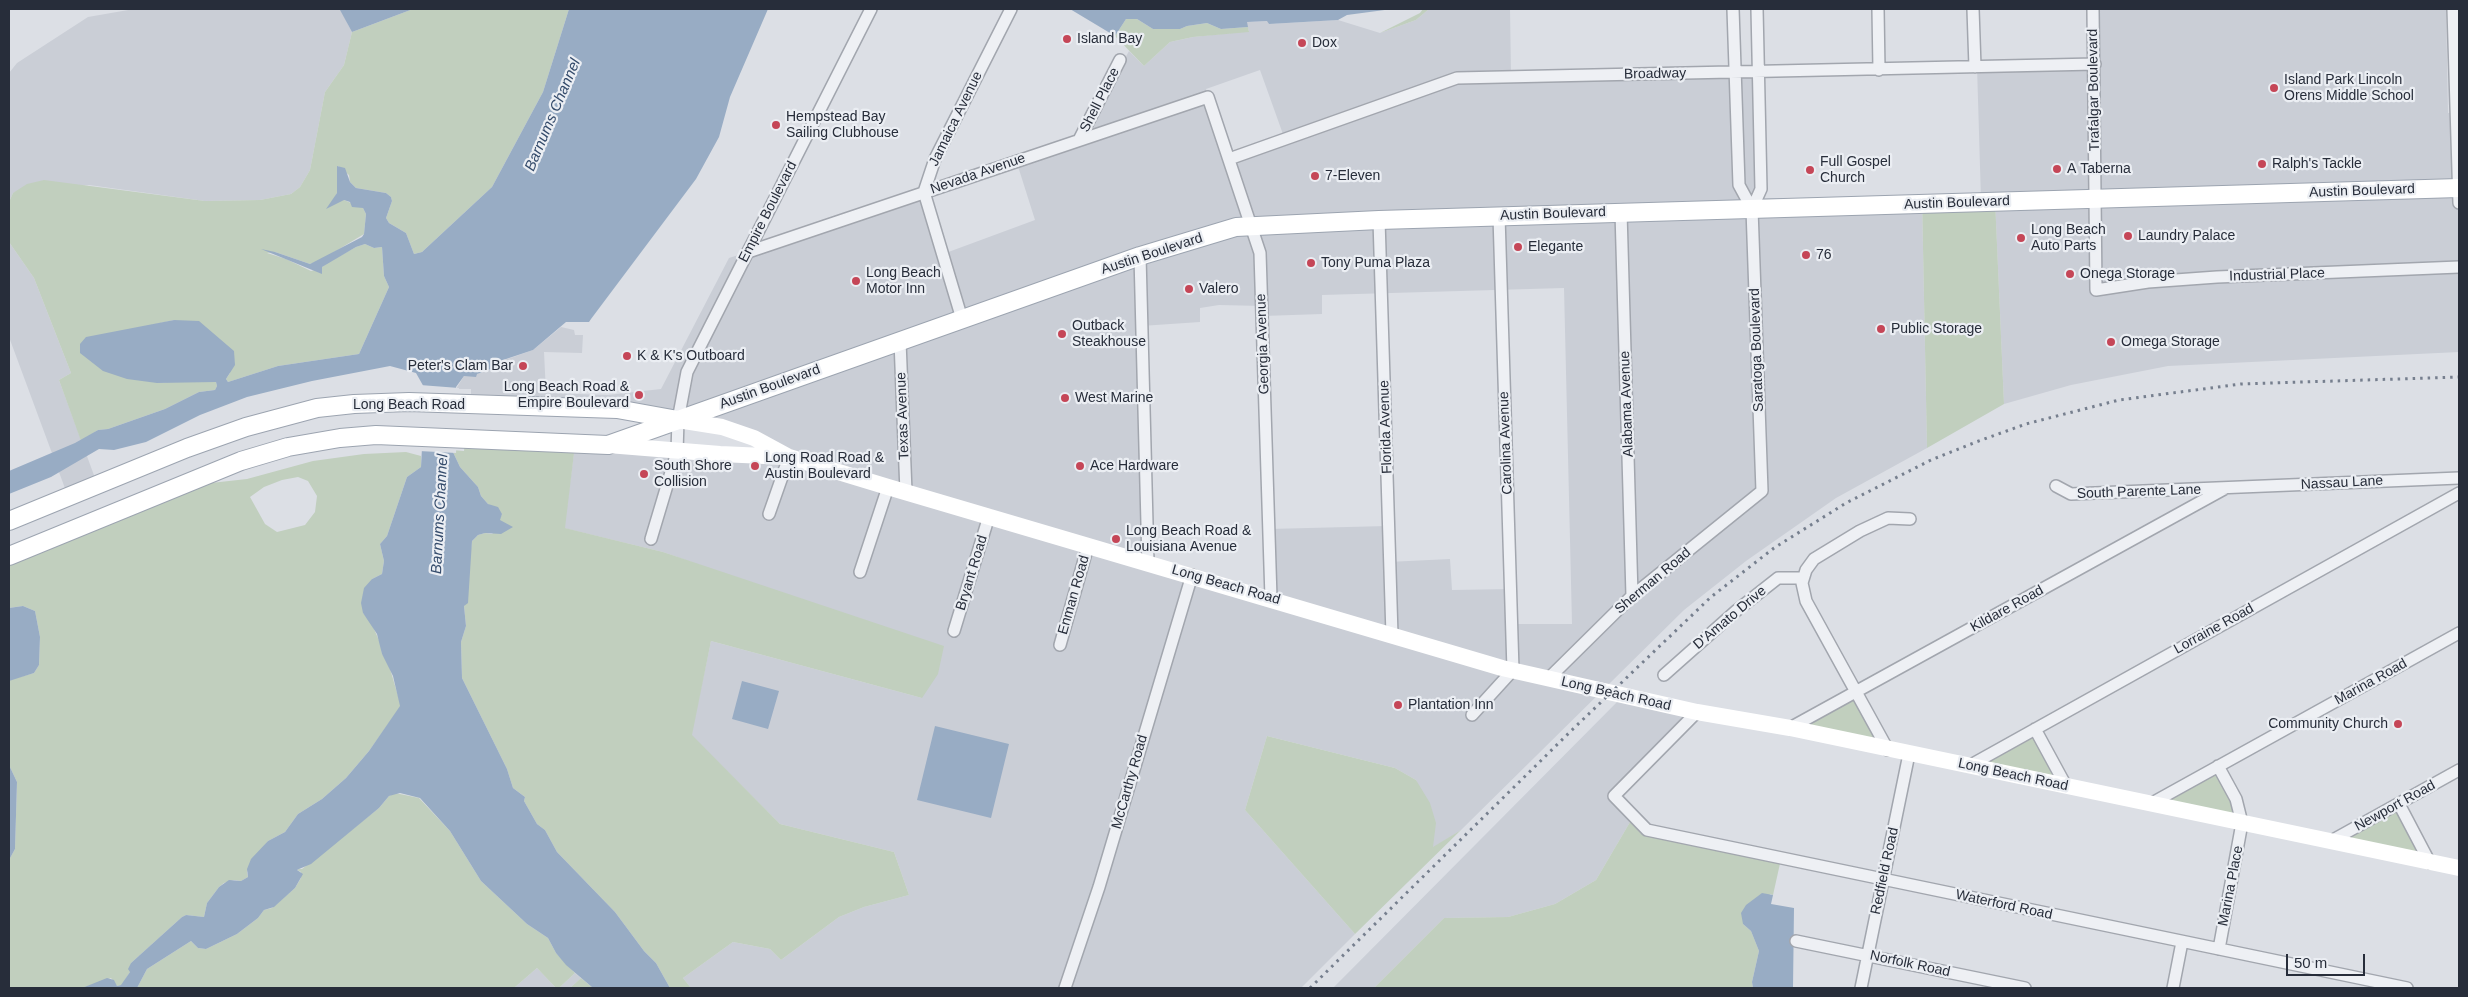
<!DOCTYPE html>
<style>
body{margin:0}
#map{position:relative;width:2468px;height:997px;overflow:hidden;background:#dcdfe5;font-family:Arial,sans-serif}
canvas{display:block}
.frame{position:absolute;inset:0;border:10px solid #272d3a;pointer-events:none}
.scale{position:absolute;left:2286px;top:954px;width:79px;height:22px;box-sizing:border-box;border:2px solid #272d3a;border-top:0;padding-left:6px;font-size:15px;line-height:18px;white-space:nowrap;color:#272d3a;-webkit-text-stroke:4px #ebeef3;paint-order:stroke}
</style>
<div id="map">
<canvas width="2468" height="997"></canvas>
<div class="frame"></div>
<div class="scale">50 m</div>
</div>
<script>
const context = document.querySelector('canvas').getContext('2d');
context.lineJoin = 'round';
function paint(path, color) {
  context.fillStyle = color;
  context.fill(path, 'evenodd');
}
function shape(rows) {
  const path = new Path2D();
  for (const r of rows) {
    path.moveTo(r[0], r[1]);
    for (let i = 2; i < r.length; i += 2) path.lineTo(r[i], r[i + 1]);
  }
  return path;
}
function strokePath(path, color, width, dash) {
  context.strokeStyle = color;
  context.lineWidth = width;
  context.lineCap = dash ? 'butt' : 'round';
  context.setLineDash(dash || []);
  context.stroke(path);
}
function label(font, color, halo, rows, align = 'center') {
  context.font = font + ' Arial,sans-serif';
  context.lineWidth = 4.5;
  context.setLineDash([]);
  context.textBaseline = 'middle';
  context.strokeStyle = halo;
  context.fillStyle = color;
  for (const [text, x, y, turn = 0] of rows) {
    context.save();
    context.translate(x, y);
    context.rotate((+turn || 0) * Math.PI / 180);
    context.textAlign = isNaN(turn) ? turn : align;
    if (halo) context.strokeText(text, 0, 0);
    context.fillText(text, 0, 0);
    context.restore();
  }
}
const built = shape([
 [134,9,340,9,352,32,344,65,325,92,310,170,300,187,291,194,260,200,205,201,89,185,13,193,9,202,9,73,17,63,88,17],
 [1429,9,1510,9,1511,75,1760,71,1763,198,1922,198,1927,448,1836,498,1746,561,1684,610,1461,830,1433,848,1416,780,1395,768,1267,736,1245,810,1355,934,1301,988,691,988,683,978,733,942,770,949,781,960,839,917,864,907,909,895,894,852,780,824,691,735,711,641,922,698,728,575,663,552,564,528,575,445,789,456,718,427,471,398,471,389,456,389,464,376,476,374,503,364,502,361,533,350,561,327,574,330,575,335,583,335,582,353,544,352,546,393,608,395,661,389,729,258,922,196,943,254,1035,220,1016,160,1081,138,1129,51,1144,66,1170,42,1193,37,1249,31,1246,22,1268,21,1269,24,1338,20,1380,33,1416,20],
 [1260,70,1284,137,1230,157,1206,89],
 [1564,288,1572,624,1516,624,1512,589,1452,590,1450,559,1388,562,1387,526,1269,529,1267,596,1146,562,1141,326,1200,322,1200,308,1219,305,1263,306,1263,316,1322,314,1322,295],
 [2099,9,2446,9,2448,113,2459,113,2459,352,2168,366,2071,385,2004,404,1995,200,1981,200,1977,66,2100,63],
 [9,242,34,278,71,373,59,380,95,478,66,491,9,337],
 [1623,696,1698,712,1614,797,1633,817,1596,880,1555,904,1508,917,1444,918,1374,988,1333,988],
 [537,968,556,988,514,988],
 [575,973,581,978,570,988,559,988]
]);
const green = shape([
 [413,9,569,9,543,92,492,187,422,252,414,254,406,233,389,223,386,218,392,201,391,197,386,193,356,188,350,182,349,175,338,166,337,193,334,201,344,200,363,208,366,214,364,234,321,260,310,264,275,252,267,253,286,259,311,271,315,270,322,273,322,267,327,263,356,247,365,244,374,248,382,247,384,276,389,287,359,354,278,366,228,382,226,379,230,373,174,320,134,329,157,383,195,380,216,382,217,386,215,390,199,392,165,409,108,429,98,430,81,441,59,380,71,373,34,278,9,242,9,202,13,193,27,184,44,180,205,201,260,200,291,194,300,187,310,170,325,92,344,65,352,32],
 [1423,9,1429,9,1416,20,1380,33,1420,13],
 [1126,19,1137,19,1153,29,1180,29,1187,26,1207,23,1221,29,1248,27,1249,32,1193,37,1170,42,1144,66,1115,36],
 [1922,198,1995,199,2004,404,1927,448],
 [465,441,575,445,565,528,663,552,944,646,938,674,922,698,711,641,692,735,780,824,894,852,909,895,864,907,839,917,781,960,770,949,733,942,683,978,691,988,670,988,656,963,644,951,615,912,557,852,545,830,537,824,524,801,525,797,513,788,507,769,462,678,461,642,466,626,464,606,472,541,478,535,485,533,492,534,502,524,499,520,502,514,488,504,481,496,478,487,460,467,452,450,464,451],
 [406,452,421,456,421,467,407,477,387,536,380,544,384,561,382,574,372,579,363,613,371,622,381,645,382,654,388,662,401,706,369,751,346,778,322,799,298,814,285,832,268,841,247,872,248,877,241,881,234,880,224,883,219,887,207,903,204,917,186,915,182,917,150,946,131,963,130,972,122,985,117,986,111,978,82,988,9,988,9,860,15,849,17,782,9,765,9,680,34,673,39,665,40,637,35,611,23,606,9,608,9,565,116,517,211,483,247,479,313,461,364,454],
 [298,477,308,481,317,496,315,512,305,525,277,532,265,524,250,497,264,487,282,480],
 [1855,695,1881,746,1797,728],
 [2035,733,2060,781,1977,765],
 [1267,736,1395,768,1416,780,1430,803,1436,823,1433,847,1461,830,1355,934,1245,810],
 [2216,771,2233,801,2237,818,2163,802],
 [395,793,419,798,450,831,481,881,527,924,548,938,556,953,575,973,559,988,556,988,537,968,514,988,137,988,147,969,191,941,198,948,206,949,237,934,258,918,264,910,272,908,295,888,301,878,301,872,297,870,299,869,302,869,379,808,389,796],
 [2398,806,2425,859,2337,841],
 [1633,817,1647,831,1781,859,1773,895,1770,894,1743,924,1751,931,1759,951,1752,982,1753,988,1374,988,1444,918,1508,917,1555,904,1596,880],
 [581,978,593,988,570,988]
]);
const water = shape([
 [342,9,413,9,352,32,340,10],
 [569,9,768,9,730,97,719,137,696,179,591,319,589,322,566,322,533,350,503,360,504,364,477,374,476,377,464,376,456,387,452,450,460,467,478,487,481,496,488,504,498,507,502,514,500,520,513,527,501,534,485,533,478,535,472,541,468,603,464,606,466,626,461,642,462,678,507,769,513,788,525,797,524,801,537,824,545,830,557,852,615,912,644,951,656,963,670,988,593,988,566,965,556,953,548,938,527,924,481,881,450,831,420,798,400,793,389,796,379,808,311,864,299,869,297,870,303,874,295,888,274,907,264,910,258,918,237,934,206,949,198,948,191,941,147,969,137,988,82,988,107,978,114,980,117,986,121,985,130,972,128,969,131,963,182,917,186,915,204,917,207,903,219,887,229,880,241,881,248,877,247,869,251,859,268,841,285,832,298,814,322,799,346,778,369,751,400,706,393,676,382,654,377,634,363,613,361,603,364,588,372,579,382,574,384,561,380,544,387,536,407,477,421,467,425,389,416,373,390,366,312,381,247,397,200,415,146,442,114,450,99,449,51,477,9,494,9,471,75,443,98,430,108,429,165,409,199,392,215,390,217,386,216,382,157,383,127,379,103,371,80,353,80,344,86,337,174,320,199,321,234,351,235,365,226,379,228,382,278,366,359,354,389,287,384,276,382,247,374,248,365,244,356,247,322,267,322,274,261,249,275,252,310,264,362,237,364,234,366,214,363,208,352,207,350,202,344,200,326,209,337,193,337,166,345,168,350,182,356,188,386,193,391,197,392,201,386,218,389,223,406,233,414,254,422,252,492,187,543,92],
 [1070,9,1392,9,1347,15,1338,20,1269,24,1267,21,1247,22,1248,27,1221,29,1207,23,1187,26,1180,29,1153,29,1137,19,1126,19,1115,36],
 [23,606,35,611,40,637,39,665,34,673,9,681,9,608],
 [742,681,779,691,768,729,732,719],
 [935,726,1009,744,991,818,917,800],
 [9,765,17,782,15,849,9,860],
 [1762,893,1773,895,1771,904,1794,908,1793,988,1753,988,1752,982,1759,951,1751,931,1743,924,1741,913,1746,905]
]);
const pier = shape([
 [420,385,459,388,456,453,419,451,423,389]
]);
const street = shape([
 [1733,9,1739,185,1752,209],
 [1878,9,1879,70],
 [1973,9,1975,67],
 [2093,9,2096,290,2148,282,2217,277,2459,267],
 [2453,9,2459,203],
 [1079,140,1120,60],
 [1229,159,1457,78,2095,64],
 [1621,212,1632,596],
 [1379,220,1392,635],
 [748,252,1208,97,1260,253,1271,598],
 [1140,256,1148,562],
 [962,319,924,192,935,159,1011,9],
 [900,341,906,492],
 [2056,486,2071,494,2459,478],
 [769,514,789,457],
 [651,539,677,452,678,420,687,372,871,9],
 [860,572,888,487],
 [954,631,989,516],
 [1060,645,1088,546],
 [1664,675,1736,611,1778,578,1803,578],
 [1549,678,1632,596,1762,491,1752,209,1761,189,1757,9],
 [1697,712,1614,796,1647,830,2407,988],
 [1472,715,1513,670,1499,216],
 [1790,728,2224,489],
 [2035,729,2066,786],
 [1888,750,1806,601,1802,583,1806,570,1814,559,1860,531,1888,518,1910,519],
 [1969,766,2459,493],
 [2218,766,2236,799,2242,823,2219,949],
 [2152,803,2459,633],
 [2399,804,2430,863],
 [2331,841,2459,770],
 [1796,941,2025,988],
 [1065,988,1099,887,1192,575],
 [1861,988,1909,754],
 [2173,988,2182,942]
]);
const secondary = shape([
 [678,420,722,427,754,438,789,457,888,487,1502,668,1697,712,1790,728,2459,868],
 [608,445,720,454,787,457]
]);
const primary = shape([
 [9,521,187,448,246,427,317,408,354,404,409,402,617,409,678,420],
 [9,556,241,461,288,447,340,438,376,435,608,445,1140,256,1236,227,1379,220,2459,188]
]);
const rail = shape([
 [1310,988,1573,729,1711,597,1774,548,1846,503,1931,460,1976,442,2026,424,2119,400,2241,384,2459,377]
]);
const markers = [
 [1067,39,5,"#c54657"],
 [1302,43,5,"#c54657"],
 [2274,88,5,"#c54657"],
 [776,125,5,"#c54657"],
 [2262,164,5,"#c54657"],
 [2057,169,5,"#c54657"],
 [1810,170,5,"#c54657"],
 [1315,176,5,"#c54657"],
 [2128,236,5,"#c54657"],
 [2021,238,5,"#c54657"],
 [1518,247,5,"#c54657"],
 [1806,255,5,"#c54657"],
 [1311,263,5,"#c54657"],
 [2070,274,5,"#c54657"],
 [856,281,5,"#c54657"],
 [1189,289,5,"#c54657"],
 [1881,329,5,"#c54657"],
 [1062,334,5,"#c54657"],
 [2111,342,5,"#c54657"],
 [627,356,5,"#c54657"],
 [523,366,5,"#c54657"],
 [639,395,5,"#c54657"],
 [1065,398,5,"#c54657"],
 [755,466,5,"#c54657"],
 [1080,466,5,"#c54657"],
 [644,474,5,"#c54657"],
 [1116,539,5,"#c54657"],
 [1398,705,5,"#c54657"],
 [2398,724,5,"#c54657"]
];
const poiNames = [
 ["Island Bay",1077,39],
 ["Dox",1312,43],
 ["Island Park Lincoln",2284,80],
 ["Orens Middle School",2284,96],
 ["Hempstead Bay",786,117],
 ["Sailing Clubhouse",786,133],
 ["Full Gospel",1820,162],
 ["Church",1820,178],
 ["Ralph's Tackle",2272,164],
 ["A Taberna",2067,169],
 ["7-Eleven",1325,176],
 ["Long Beach",2031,230],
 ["Auto Parts",2031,246],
 ["Laundry Palace",2138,236],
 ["Elegante",1528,247],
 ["76",1816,255],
 ["Tony Puma Plaza",1321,263],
 ["Long Beach",866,273],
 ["Motor Inn",866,289],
 ["Onega Storage",2080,274],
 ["Valero",1199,289],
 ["Outback",1072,326],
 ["Steakhouse",1072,342],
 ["Public Storage",1891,329],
 ["Omega Storage",2121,342],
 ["K & K's Outboard",637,356],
 ["Peter's Clam Bar",513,366,"right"],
 ["Long Beach Road &",629,387,"right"],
 ["Empire Boulevard",629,403,"right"],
 ["West Marine",1075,398],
 ["Long Road Road &",765,458],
 ["Austin Boulevard",765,474],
 ["South Shore",654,466],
 ["Collision",654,482],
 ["Ace Hardware",1090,466],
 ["Long Beach Road &",1126,531],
 ["Louisiana Avenue",1126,547],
 ["Plantation Inn",1408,705],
 ["Community Church",2388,724,"right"]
];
const streetNames = [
 ["Broadway",1655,74,-1],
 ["Trafalgar Boulevard",2094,90,-91],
 ["Shell Place",1100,100,-63],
 ["Jamaica Avenue",956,119,-64],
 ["Nevada Avenue",978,174,-19],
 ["Austin Boulevard",2362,191,-2],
 ["Austin Boulevard",1957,203,-2],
 ["Empire Boulevard",768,212,-63],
 ["Austin Boulevard",1553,214,-2],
 ["Austin Boulevard",1152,254,-18],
 ["Industrial Place",2277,275,-2],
 ["Georgia Avenue",1263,344,-92],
 ["Saratoga Boulevard",1757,350,-92],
 ["Austin Boulevard",770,387,-20],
 ["Alabama Avenue",1627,404,-92],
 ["Long Beach Road",409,405],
 ["Texas Avenue",903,416,-92],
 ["Florida Avenue",1386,427,-92],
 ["Carolina Avenue",1506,443,-92],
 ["Nassau Lane",2342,483,-3],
 ["South Parente Lane",2139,492,-2],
 ["Bryant Road",972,573,-73],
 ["Sherman Road",1653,581,-40],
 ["Long Beach Road",1226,585,16],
 ["Enman Road",1074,595,-74],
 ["Kildare Road",2007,609,-29],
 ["D'Amato Drive",1730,618,-40],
 ["Lorraine Road",2214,629,-29],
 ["Marina Road",2371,682,-29],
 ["Long Beach Road",1616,694,13],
 ["Long Beach Road",2013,775,12],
 ["McCarthy Road",1130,782,-74],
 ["Newport Road",2395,806,-29],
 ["Redfield Road",1885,871,-78],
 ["Marina Place",2231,886,-79],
 ["Waterford Road",2004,905,12],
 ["Norfolk Road",1910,964,12]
];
const waterNames = [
 ["Barnums Channel",553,115,-67],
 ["Barnums Channel",440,514,-87]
];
paint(built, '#caced6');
paint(green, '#c1cfbe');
paint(water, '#98acc4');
paint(pier, '#dcdfe5');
strokePath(street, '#a2a6ae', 14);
strokePath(primary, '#9ca4b0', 20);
strokePath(street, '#eef0f4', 11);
strokePath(secondary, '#fff', 16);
strokePath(primary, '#fff', 18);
strokePath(rail, '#767f8e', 3, [2.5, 5]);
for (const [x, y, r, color] of markers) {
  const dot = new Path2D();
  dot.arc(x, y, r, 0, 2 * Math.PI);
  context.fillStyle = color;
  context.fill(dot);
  strokePath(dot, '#ebeef3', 2);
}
label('14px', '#272d3a', '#ebeef3', poiNames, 'left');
label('14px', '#272d3a', '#ebeef3', streetNames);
label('italic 15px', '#344b6b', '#ebeef3', waterNames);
</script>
